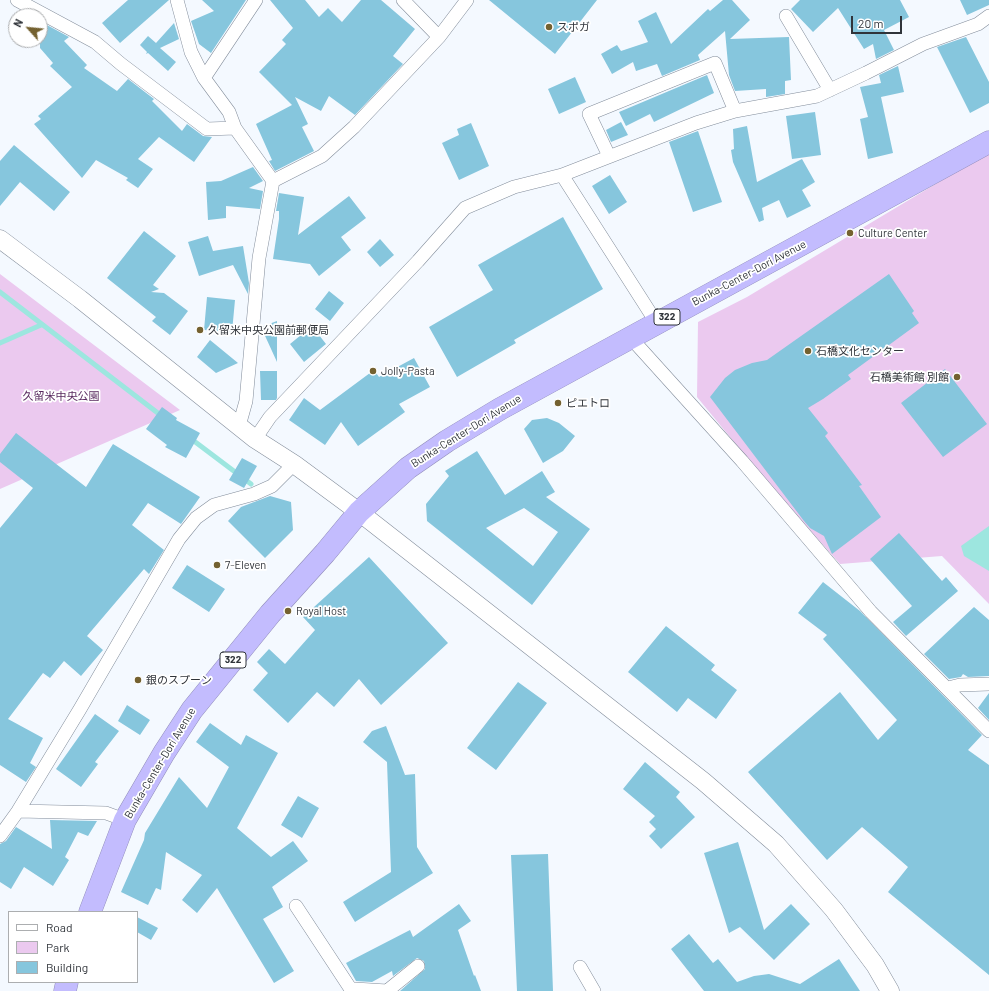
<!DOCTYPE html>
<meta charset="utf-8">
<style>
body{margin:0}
#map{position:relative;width:989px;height:991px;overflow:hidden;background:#f4f9ff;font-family:Barlow,sans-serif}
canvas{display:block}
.legend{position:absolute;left:8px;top:911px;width:130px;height:72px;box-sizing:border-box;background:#fff;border:1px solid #acaeb0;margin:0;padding:5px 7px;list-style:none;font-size:12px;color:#30343a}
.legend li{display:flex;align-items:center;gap:8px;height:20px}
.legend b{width:20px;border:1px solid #acaeb0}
.north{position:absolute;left:8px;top:8px;width:40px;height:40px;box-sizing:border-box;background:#fff;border:1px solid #acaeb0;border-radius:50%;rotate:297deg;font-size:11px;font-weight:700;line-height:16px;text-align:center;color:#30343a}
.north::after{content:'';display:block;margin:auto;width:14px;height:18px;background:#746130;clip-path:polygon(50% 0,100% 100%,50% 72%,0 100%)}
.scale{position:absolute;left:851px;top:16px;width:51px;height:18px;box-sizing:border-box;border:2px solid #30343a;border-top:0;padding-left:5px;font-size:12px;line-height:14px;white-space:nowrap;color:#30343a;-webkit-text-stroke:3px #fff;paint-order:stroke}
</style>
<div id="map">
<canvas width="989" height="991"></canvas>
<ul class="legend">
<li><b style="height:5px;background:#fff"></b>Road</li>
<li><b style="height:11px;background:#ebc9ef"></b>Park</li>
<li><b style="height:11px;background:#86c6dd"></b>Building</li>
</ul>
<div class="north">N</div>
<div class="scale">20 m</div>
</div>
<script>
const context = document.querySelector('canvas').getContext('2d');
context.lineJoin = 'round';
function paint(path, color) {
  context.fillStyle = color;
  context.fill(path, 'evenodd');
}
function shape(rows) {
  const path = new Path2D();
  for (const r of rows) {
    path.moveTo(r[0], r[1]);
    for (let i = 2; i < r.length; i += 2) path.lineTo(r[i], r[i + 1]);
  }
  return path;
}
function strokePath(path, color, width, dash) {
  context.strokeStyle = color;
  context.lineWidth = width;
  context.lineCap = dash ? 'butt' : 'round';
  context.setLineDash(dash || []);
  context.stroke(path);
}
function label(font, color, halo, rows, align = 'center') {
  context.font = font + ' Barlow,"Noto Sans JP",sans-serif';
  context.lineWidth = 3.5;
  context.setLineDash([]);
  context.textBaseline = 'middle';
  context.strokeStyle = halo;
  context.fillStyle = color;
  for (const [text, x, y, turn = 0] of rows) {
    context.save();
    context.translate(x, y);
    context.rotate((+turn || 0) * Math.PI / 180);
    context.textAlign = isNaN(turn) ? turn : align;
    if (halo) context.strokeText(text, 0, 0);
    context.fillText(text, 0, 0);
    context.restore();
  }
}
const green = shape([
 [989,152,989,604,942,556,840,564,767,482,697,397,698,322,747,297],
 [0,274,180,410,0,489]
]);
const water = shape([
 [989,526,989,571,964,556,961,546]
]);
const stream = shape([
 [0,292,163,417],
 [0,343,41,325],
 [190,438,251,484]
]);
const building = shape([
 [128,0,169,0,120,43,102,23],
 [202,0,246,0,211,53,199,44,191,21,214,11],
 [270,0,305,0,319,17,328,8,342,22,361,0,381,0,415,29,393,56,403,64,355,115,329,96,321,111,295,97,308,124,302,127,314,151,275,171,269,161,272,160,256,124,292,105,259,72,286,44,282,40,293,28],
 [489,0,597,0,555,54],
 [723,0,732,0,750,20,730,39,789,37,791,80,785,81,785,94,766,97,766,89,735,91,729,75,725,31,698,55,700,60,662,76,657,64,636,71,633,62,612,74,601,54,617,45,621,51,648,42,638,21,656,12,671,44,708,9,710,11],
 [800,0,900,0,909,17,884,30,894,50,876,59,873,44,864,49,838,8,813,32,791,9],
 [960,0,989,0,989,5,967,15],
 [174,23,179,39,160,48,176,62,168,71,148,53,146,54,147,52,140,45,148,36,156,43],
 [45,24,69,37,64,41,87,65,84,68,117,91,128,79,154,99,152,101,182,131,187,124,203,136,212,137,194,162,159,137,138,159,153,169,138,188,126,180,128,178,96,160,82,178,34,124,41,119,38,116,72,87,50,66,53,63,40,48,40,28],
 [966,37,989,82,989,103,970,113,937,47],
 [898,66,904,92,881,97,893,153,868,159,860,119,868,117,860,87,881,83,879,75],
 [707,75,714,93,654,122,650,114,626,126,619,112],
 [575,77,586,102,559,114,548,89],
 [815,112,821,155,792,159,786,116],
 [621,122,628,135,611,142,606,130],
 [471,123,489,166,459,180,442,143,459,135,457,129],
 [747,126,757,182,802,159,815,182,802,190,811,206,787,218,779,200,762,208,764,220,759,222,733,162,731,150,734,149,733,129],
 [698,131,722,202,693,212,669,142],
 [14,145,70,192,54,211,20,182,0,206,0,161],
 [253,167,263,181,249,188,263,191,260,209,226,206,226,218,208,220,206,182,221,181],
 [610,175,627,202,609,214,592,186],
 [279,193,304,197,298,235,349,196,366,218,341,237,351,250,319,276,310,264,273,259,279,219,279,211,276,211],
 [563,217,603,289,514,340,516,343,457,377,429,327,493,290,478,265],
 [144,231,176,256,153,285,159,289,151,292,164,293,188,311,170,335,152,321,156,317,107,278],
 [208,236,213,251,243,246,249,283,248,294,233,265,199,276,188,242],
 [380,239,394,255,380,267,367,252],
 [889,274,914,311,912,313,919,323,848,375,851,379,823,399,808,408,828,433,825,436,862,485,859,486,881,517,832,554,824,536,810,528,804,521,710,397,725,378,735,370,752,363,767,360],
 [329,291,344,303,330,321,315,309],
 [207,297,235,300,232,332,204,330],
 [277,321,277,362,261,327],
 [312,326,326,344,304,362,290,344],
 [210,340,238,363,216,373,197,357],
 [414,358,430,387,399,404,405,412,358,446,341,422,325,445,289,420,304,398,320,410,374,370,379,377],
 [945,369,987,424,943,457,901,403],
 [260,371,277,371,277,398,276,400,261,400],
 [162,407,177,418,176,420,200,433,186,458,165,447,167,445,146,429],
 [547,418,559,423,575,436,563,451,543,463,524,429,532,420],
 [16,433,86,487,113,444,200,497,181,524,148,503,132,525,164,550,149,574,144,569,87,636,103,650,81,676,64,661,50,678,43,673,8,719,43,738,30,763,36,767,26,782,0,765,0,528,33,488,0,462,0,454],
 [477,451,505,495,542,471,555,492,546,497,590,529,532,605,427,521,426,504,449,476,445,471],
 [524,508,558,532,533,566,486,528],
 [242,458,257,466,244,488,229,480],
 [270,496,291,502,293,530,265,558,228,521,241,507],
 [899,533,942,581,946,577,958,591,906,636,893,622,912,606,870,559],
 [369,557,448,643,381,705,359,679,334,707,317,692,288,723,253,690,268,673,257,662,269,649,285,664,315,630,303,617],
 [187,565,225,589,209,612,172,588],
 [823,582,860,611,982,735,968,750,989,765,989,975,888,892,908,867,862,827,827,860,748,772,840,692,878,740,897,720,823,639,827,635,798,613],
 [974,607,989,620,989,676,968,677,963,674,961,677,949,679,924,654],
 [666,626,715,665,711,670,737,690,716,719,688,698,677,712,628,672],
 [518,682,547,703,496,770,467,748],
 [989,693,989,720,978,708],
 [127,705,150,720,140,735,118,721],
 [95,714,119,731,95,762,98,764,81,787,56,769],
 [210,723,241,745,246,735,278,753,237,828,271,857,293,841,308,861,272,887,283,907,263,919,294,971,274,983,217,888,197,913,182,900,202,875,166,852,161,890,156,888,148,905,121,892,144,840,145,833,179,777,207,808,229,767,196,742],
 [386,726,405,775,415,774,417,847,433,873,355,922,343,902,391,872,387,762,363,742,372,731],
 [645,762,680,792,676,797,695,817,661,849,649,836,656,829,649,822,655,816,623,789],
 [298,796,319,808,302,838,281,825],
 [50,820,97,821,88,836,78,832,65,857,69,860,53,886,24,867,11,889,0,882,0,844,6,841,16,827,52,849],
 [738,842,764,930,791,904,810,924,774,960,740,927,729,933,704,853],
 [548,854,553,991,517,991,511,855],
 [459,904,471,921,458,930,474,976,475,975,481,991,400,991,425,969,424,961,417,958,393,976,392,971,372,982,356,981,346,963,410,930,413,937],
 [137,917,158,928,151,940,137,932],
 [689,934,713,963,718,959,737,982,754,976,769,974,800,984,839,959,860,991,704,991,671,949]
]);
const street = shape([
 [17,0,95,42,121,64,207,129,235,128],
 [177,0,191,52,204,78,229,112,235,128,273,181,259,258,246,401,239,426],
 [403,0,439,37],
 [786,16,830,90],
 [204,78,256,0],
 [609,156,589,114,715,63,735,111],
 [562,175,656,322],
 [273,181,322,156,354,127,439,37,467,0],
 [630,337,742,461,871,612,989,731],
 [255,439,270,417,418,261,465,208,514,187,562,175,696,123,735,111,817,96,866,73,923,44,978,24,989,16],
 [948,688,960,685,989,684],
 [18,811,106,813,125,820],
 [0,836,18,811,80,709,179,539,196,518,214,505,254,494,272,486,294,464],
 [296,906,352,991],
 [580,967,594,991],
 [353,991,355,989,387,991,418,966]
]);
const secondary = shape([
 [0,239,80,299,255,439,294,464,359,512,703,781,776,844,834,910,875,965,890,991]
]);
const highway = shape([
 [90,912,125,820,164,753,192,710,270,614,325,553,359,512,408,468,447,441,500,409,989,142],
 [65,991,67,982]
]);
const markers = [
 [549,27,4,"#746130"],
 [850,233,4,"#746130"],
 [200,330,4,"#746130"],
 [808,351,4,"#746130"],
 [373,371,4,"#746130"],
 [957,377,4,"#746130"],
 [558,403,4,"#746130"],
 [217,565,4,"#746130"],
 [288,611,4,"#746130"],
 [138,680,4,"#746130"]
];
const shields = [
 [667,317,26],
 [233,660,26]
];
const shieldNames = [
 ["322",667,317],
 ["322",233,660]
];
const poiNames = [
 ["スポガ",557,27],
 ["Culture Center",858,233],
 ["久留米中央公園前郵便局",208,330],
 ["石橋文化センター",816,351],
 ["Jolly-Pasta",381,371],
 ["石橋美術館 別館",949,377,"right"],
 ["ピエトロ",566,403],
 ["7-Eleven",225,565],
 ["Royal Host",296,611],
 ["銀のスプーン",146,680]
];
const streetNames = [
 ["Bunka-Center-Dori Avenue",749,273,-28],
 ["Bunka-Center-Dori Avenue",466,431,-32],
 ["Bunka-Center-Dori Avenue",160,763,-59]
];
const parkNames = [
 ["久留米中央公園",61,396]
];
paint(green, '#ebc9ef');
paint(water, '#9de6df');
strokePath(stream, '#9de6df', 5);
paint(building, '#86c6dd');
strokePath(street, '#838d9b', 14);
strokePath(secondary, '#838d9b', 19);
strokePath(highway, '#908cb9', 23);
strokePath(street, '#fff', 13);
strokePath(secondary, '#fff', 18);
strokePath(highway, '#c3bcfe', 22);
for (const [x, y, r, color] of markers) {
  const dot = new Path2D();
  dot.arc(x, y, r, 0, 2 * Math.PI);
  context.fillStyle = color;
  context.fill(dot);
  strokePath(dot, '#fff', 1.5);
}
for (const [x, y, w] of shields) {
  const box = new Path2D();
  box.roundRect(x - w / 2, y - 8, w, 16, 3);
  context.fillStyle = '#fff';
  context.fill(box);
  strokePath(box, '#30343a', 1);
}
label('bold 10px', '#30343a', null, shieldNames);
label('11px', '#30343a', '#fff', poiNames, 'left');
label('11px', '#30343a', '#fff', streetNames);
label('11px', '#5a2b60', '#fff', parkNames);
</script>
